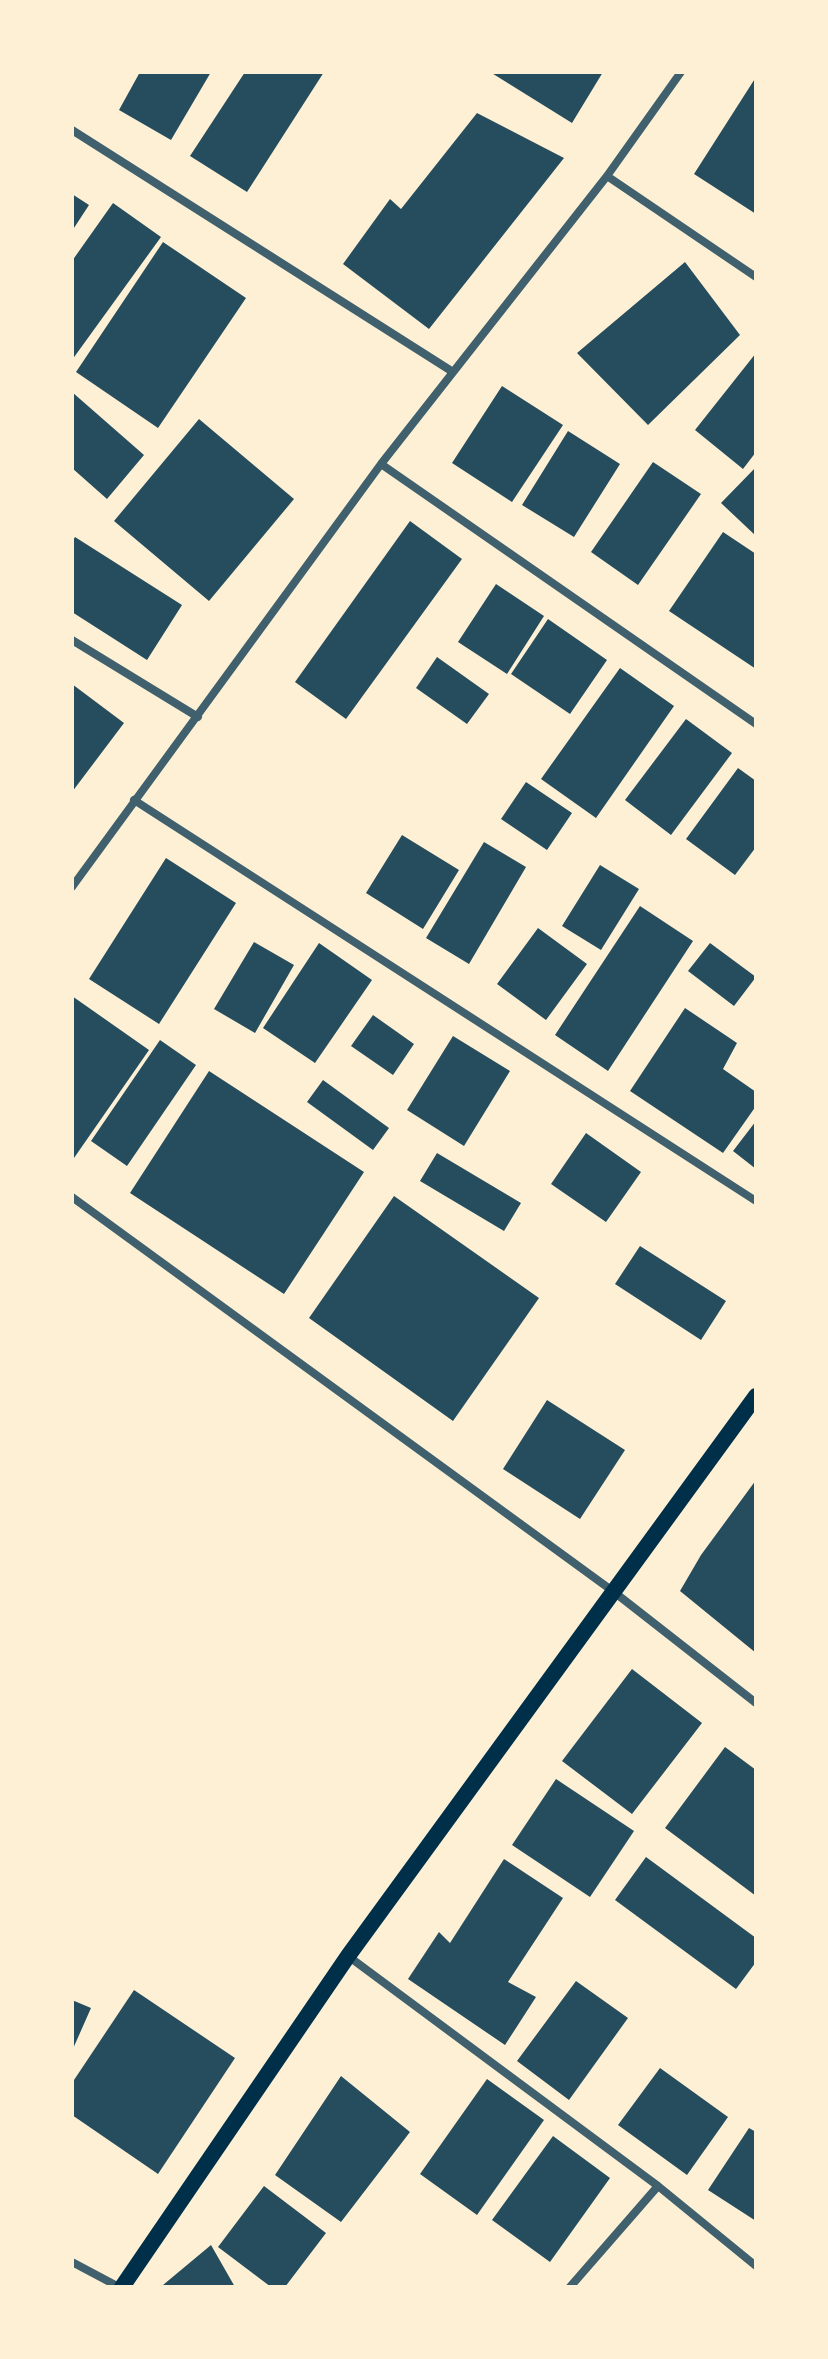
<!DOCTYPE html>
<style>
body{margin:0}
#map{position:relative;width:828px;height:2359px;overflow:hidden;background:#fdf0d5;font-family:Montserrat,sans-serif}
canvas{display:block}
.frame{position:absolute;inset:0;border:74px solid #fdf0d5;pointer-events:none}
</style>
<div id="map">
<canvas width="828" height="2359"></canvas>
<div class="frame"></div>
</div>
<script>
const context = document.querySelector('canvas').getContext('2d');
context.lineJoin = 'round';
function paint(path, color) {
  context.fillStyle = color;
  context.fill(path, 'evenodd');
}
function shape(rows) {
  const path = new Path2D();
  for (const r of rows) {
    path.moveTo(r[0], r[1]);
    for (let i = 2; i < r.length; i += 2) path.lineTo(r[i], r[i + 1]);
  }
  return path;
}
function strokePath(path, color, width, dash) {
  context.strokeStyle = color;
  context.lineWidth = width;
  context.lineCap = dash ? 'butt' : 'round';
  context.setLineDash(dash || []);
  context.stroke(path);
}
const building = shape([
 [140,72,211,72,171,140,119,110],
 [245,72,324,72,247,192,190,156],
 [490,72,603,72,572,123],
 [756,77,756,214,694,174],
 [477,113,564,158,429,329,343,264,390,199,401,209],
 [72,194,89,205,72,231],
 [113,203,161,237,72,360,72,261],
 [163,242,246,298,158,428,76,372],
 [685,262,740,335,648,425,577,353],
 [756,353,756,452,743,469,695,430],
 [502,386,563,425,512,502,452,463],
 [72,392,144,455,107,499,72,468],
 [199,419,294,499,209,601,114,521],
 [568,431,620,464,574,537,522,505],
 [653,462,701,494,638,585,591,552],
 [756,467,756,536,721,503],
 [410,521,462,559,346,719,295,682],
 [723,532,756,554,756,669,669,611],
 [75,537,182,605,147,660,72,612,72,542],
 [496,584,544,616,507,674,458,642],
 [548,619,607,660,570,714,511,674],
 [437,657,489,694,467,724,416,688],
 [620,668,674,706,596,818,541,779],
 [72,684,124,723,72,792],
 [686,719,732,753,671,835,625,800],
 [738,768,756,781,756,847,735,875,686,839],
 [526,782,572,813,547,850,501,819],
 [402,835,459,870,423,929,366,893],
 [484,842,526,867,469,964,426,938],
 [166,858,236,903,159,1024,89,979],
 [600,865,639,889,601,950,562,926],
 [640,906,693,941,608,1071,555,1035],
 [538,928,587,964,546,1020,497,984],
 [254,942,294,965,255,1033,214,1009],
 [319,943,372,980,315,1063,263,1028],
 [710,943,756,977,734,1006,688,971],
 [72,996,149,1050,74,1158,72,1156],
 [685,1008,737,1043,723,1069,756,1092,756,1106,723,1153,630,1091],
 [373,1015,414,1044,393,1075,351,1046],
 [453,1036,510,1071,464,1146,407,1110],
 [160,1040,196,1065,127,1166,91,1141],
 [209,1071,364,1172,284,1294,130,1193],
 [323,1080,389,1128,373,1150,307,1102],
 [756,1121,756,1169,733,1151],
 [586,1133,641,1172,606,1222,551,1184],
 [437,1153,521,1203,504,1231,420,1181],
 [394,1196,539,1298,453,1421,309,1318],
 [640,1246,726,1301,701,1340,615,1284],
 [547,1400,625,1450,580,1519,503,1469],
 [756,1480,756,1653,680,1591,701,1555],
 [632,1669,702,1723,632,1814,562,1761],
 [725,1747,756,1770,756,1896,665,1828],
 [556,1779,634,1831,590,1897,512,1845],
 [646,1857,756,1938,756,1962,736,1989,615,1900],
 [504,1859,563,1898,508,1982,536,1997,505,2045,408,1979,439,1932,450,1943],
 [576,1981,628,2018,569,2100,517,2061],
 [134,1990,235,2058,158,2174,72,2115,72,2083],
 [72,2000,91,2008,72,2051],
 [660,2068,728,2117,687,2175,618,2125],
 [341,2076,410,2132,341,2222,275,2175],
 [487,2079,544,2120,477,2215,420,2174],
 [749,2128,756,2132,756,2221,708,2190],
 [553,2136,610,2178,550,2262,492,2220],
 [264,2186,326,2233,285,2287,271,2287,218,2247],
 [211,2245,235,2287,165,2287,163,2285]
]);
const minor = shape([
 [72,130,453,372],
 [607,176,756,277],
 [381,464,756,724],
 [72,640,198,717],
 [134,800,756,1201],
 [72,887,381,464,607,176,681,72],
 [72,1197,614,1592,756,1703],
 [348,1956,658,2186,756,2266],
 [72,2262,119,2287],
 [570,2287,658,2186]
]);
const secondary = shape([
 [122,2287,348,1956,756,1396]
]);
paint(building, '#264d5e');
strokePath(minor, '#3f606c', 8);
strokePath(secondary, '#003049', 16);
</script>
